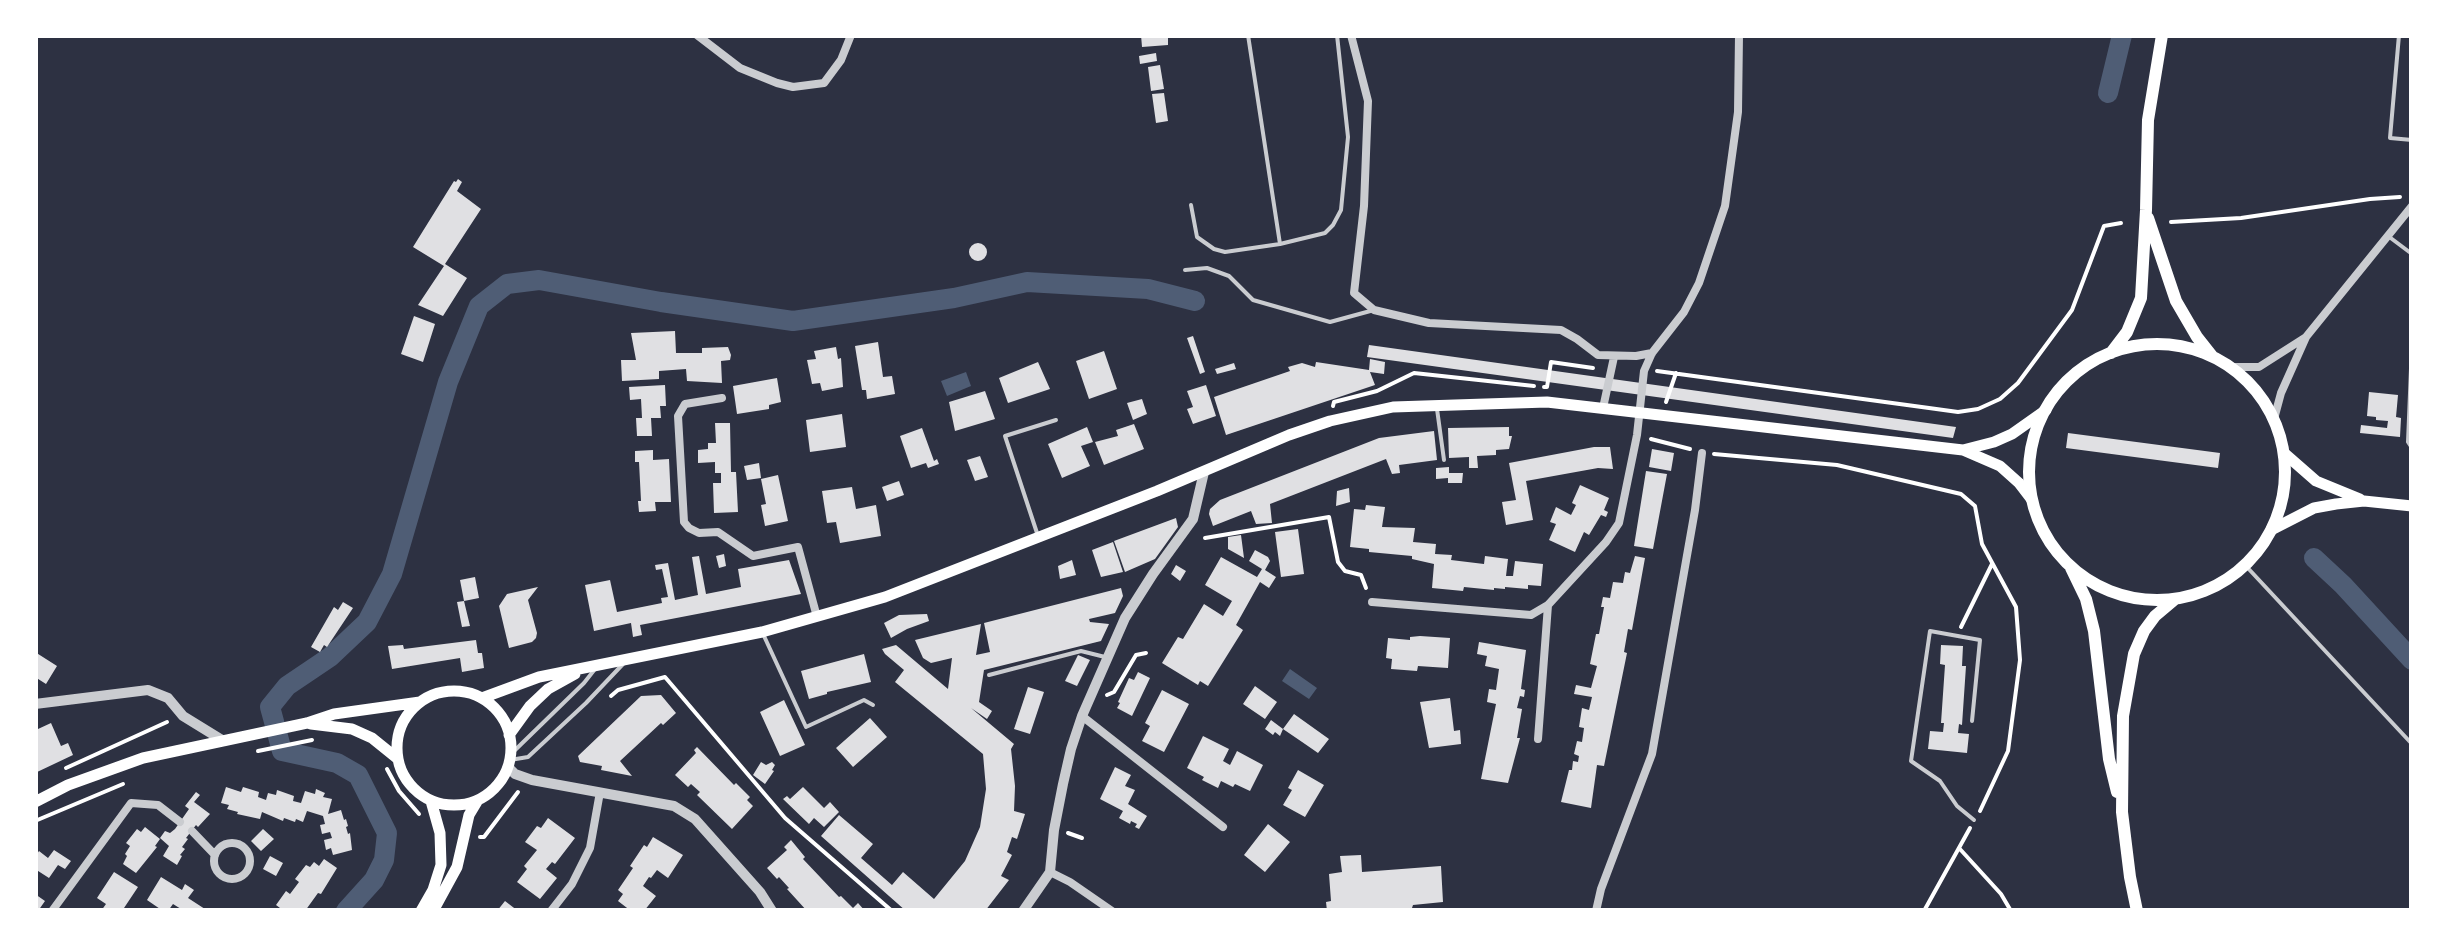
<!DOCTYPE html>
<style>
body{margin:0}
#map{position:relative;width:2447px;height:946px;overflow:hidden;background:#2d3142;font-family:"Open Sans",sans-serif}
canvas{display:block}
.frame{position:absolute;inset:0;border:38px solid #fff;pointer-events:none}
</style>
<div id="map">
<canvas width="2447" height="946"></canvas>
<div class="frame"></div>
</div>
<script>
const context = document.querySelector('canvas').getContext('2d');
context.lineJoin = 'round';
function paint(path, color) {
  context.fillStyle = color;
  context.fill(path, 'evenodd');
}
function shape(rows) {
  const path = new Path2D();
  for (const r of rows) {
    if (r.length === 3) {
      path.moveTo(r[0] + r[2], r[1]);
      path.arc(r[0], r[1], r[2], 0, 2 * Math.PI);
      continue;
    }
    path.moveTo(r[0], r[1]);
    for (let i = 2; i < r.length; i += 2) path.lineTo(r[i], r[i + 1]);
  }
  return path;
}
function strokePath(path, color, width, dash) {
  context.strokeStyle = color;
  context.lineWidth = width;
  context.lineCap = dash ? 'butt' : 'round';
  context.setLineDash(dash || []);
  context.stroke(path);
}
const water = shape([
 [966,372,971,386,947,396,941,381],
 [1290,669,1317,688,1309,699,1282,681]
]);
const canal = shape([
 [2108,93,2122,35],
 [2314,558,2343,585,2412,660],
 [346,911,374,880,384,860,387,833,358,775,337,763,282,751,270,707,287,686,330,657,367,622,392,574,448,382,479,306,507,284,539,280,661,302,793,321,954,298,1027,282,1148,289,1195,301]
]);
const building = shape([
 [1141,35,1168,35,1168,45,1142,47],
 [1156,53,1157,61,1140,64,1139,56],
 [1160,65,1164,89,1151,91,1148,67],
 [1164,93,1168,121,1156,123,1152,94],
 [458,179,462,182,457,191,481,209,445,264,467,278,443,316,418,305,444,266,413,247,454,181,456,182],
 [978,252,9],
 [414,316,435,324,423,362,401,354],
 [675,331,676,353,702,353,702,348,728,347,731,355,730,360,721,361,722,383,687,381,686,369,659,371,659,379,622,381,621,360,636,360,631,333],
 [1193,336,1205,372,1200,374,1187,338],
 [878,342,883,377,892,376,895,394,867,399,866,390,862,390,855,346],
 [1369,345,1956,427,1953,438,1367,357],
 [836,347,838,359,841,358,843,387,822,391,820,383,812,384,807,360,816,359,814,351],
 [1104,351,1117,389,1089,399,1076,361],
 [1370,359,1385,362,1384,374,1370,372,1375,385,1226,435,1214,397,1290,371,1288,367,1302,363,1315,367,1316,362,1369,370],
 [1038,362,1050,389,1008,403,999,378],
 [1234,363,1236,369,1217,374,1215,369],
 [777,378,781,402,769,405,769,409,737,414,733,386],
 [665,385,666,406,660,406,661,418,651,418,652,436,637,436,636,418,642,418,641,399,630,400,629,387],
 [1206,385,1216,416,1193,424,1187,409,1193,407,1187,391],
 [985,391,995,419,955,431,949,402],
 [2369,392,2398,395,2396,417,2401,418,2400,437,2360,433,2361,425,2387,428,2388,421,2376,420,2376,417,2367,416],
 [1142,399,1147,414,1133,420,1127,403],
 [842,414,846,447,810,452,806,420],
 [715,423,730,423,731,472,736,472,738,512,714,513,713,483,721,483,721,473,715,473,715,462,698,463,698,450,708,449,708,443,716,443],
 [1134,424,1144,449,1104,465,1095,442,1118,436,1116,430],
 [1087,427,1093,442,1081,446,1090,466,1062,478,1048,444],
 [1509,427,1509,436,1512,436,1509,449,1496,450,1496,455,1477,456,1478,468,1469,468,1469,457,1449,458,1448,428],
 [922,428,934,461,937,459,939,464,928,468,926,463,911,468,900,436],
 [1434,431,1437,460,1399,465,1400,473,1392,474,1386,459,1270,504,1272,523,1256,524,1251,511,1213,526,1209,514,1210,509,1220,500,1379,438],
 [2068,433,2220,453,2218,468,2066,448],
 [1594,447,1610,447,1613,469,1598,468,1526,481,1533,520,1506,525,1502,502,1516,500,1509,463],
 [1652,449,1674,453,1671,471,1649,467],
 [653,450,653,460,669,459,671,502,655,502,656,511,639,512,638,501,641,501,639,462,635,462,635,451],
 [980,456,988,477,975,481,967,460],
 [759,463,761,478,747,480,744,466],
 [1449,467,1449,473,1463,473,1462,483,1448,483,1448,478,1436,479,1436,468],
 [1646,471,1667,474,1653,549,1634,546],
 [778,475,788,521,765,526,761,505,766,504,761,479],
 [899,481,904,495,887,501,882,487],
 [1580,485,1609,498,1604,510,1608,512,1606,517,1601,515,1589,535,1584,532,1575,552,1549,540,1556,524,1550,522,1556,507,1571,515,1576,505,1572,503],
 [852,487,856,509,876,505,881,536,840,543,836,522,827,523,822,491],
 [1349,488,1350,502,1336,506,1337,491],
 [1366,505,1385,507,1382,527,1415,528,1413,542,1436,544,1435,554,1452,555,1451,560,1484,564,1485,556,1508,559,1506,576,1513,576,1515,561,1543,564,1541,586,1528,585,1528,589,1505,587,1505,589,1494,588,1494,590,1464,587,1463,591,1432,588,1434,564,1412,559,1412,556,1369,552,1369,549,1350,547,1354,509,1365,510],
 [1176,518,1178,527,1155,559,1125,572,1114,541],
 [1298,529,1304,574,1281,577,1275,532],
 [1241,535,1244,558,1228,549,1228,537],
 [1113,542,1123,572,1101,577,1092,550],
 [1255,550,1268,557,1270,561,1265,570,1276,577,1269,588,1260,582,1236,625,1243,630,1208,686,1200,681,1198,685,1162,663,1178,637,1183,639,1204,604,1223,616,1232,601,1205,585,1221,557,1257,577,1262,569,1249,561],
 [724,554,726,566,719,568,716,556],
 [699,556,706,594,741,587,738,569,789,560,801,594,640,625,642,635,633,637,631,623,594,631,585,585,610,580,617,612,662,603,661,598,668,597,662,569,656,570,655,565,668,563,675,600,698,595,692,557],
 [1635,556,1645,558,1632,630,1628,629,1624,652,1627,653,1604,766,1597,765,1591,808,1561,802,1569,770,1572,770,1573,761,1578,762,1579,756,1574,754,1577,741,1582,742,1584,728,1579,727,1582,708,1589,710,1592,697,1574,694,1576,685,1591,688,1597,666,1590,664,1596,634,1599,634,1604,607,1601,607,1603,597,1610,598,1613,582,1623,583,1625,572,1630,573],
 [1072,560,1076,575,1060,579,1058,566],
 [1176,565,1186,571,1180,581,1171,574],
 [475,577,479,598,464,601,460,580],
 [538,587,528,600,537,633,536,638,532,642,509,648,499,606,507,594],
 [1121,588,1123,596,1115,613,1089,619,1090,622,1109,624,1101,641,984,670,979,702,992,711,987,719,971,708,1014,744,1011,749,1015,786,1014,811,1025,814,1017,839,1012,837,1007,852,1012,855,1001,876,1009,880,985,911,906,911,821,836,839,815,873,844,861,858,892,885,903,872,934,899,965,861,980,827,986,789,983,754,895,682,904,670,885,654,882,649,896,645,948,689,952,658,931,663,923,658,915,640,981,624,976,655,990,652,984,623],
 [464,601,470,626,462,627,457,602],
 [343,602,353,608,327,647,324,645,320,652,311,647,334,607,338,610],
 [927,614,929,621,907,629,891,638,884,623,899,615],
 [1420,636,1450,638,1448,668,1418,666,1417,671,1391,669,1392,659,1386,658,1388,638,1410,640,1410,637],
 [476,640,478,653,482,653,484,668,462,672,460,658,392,669,388,646,403,645,404,649],
 [1479,642,1526,650,1521,689,1525,690,1524,697,1520,696,1517,708,1522,709,1517,738,1520,738,1508,783,1481,779,1496,704,1487,702,1489,689,1496,690,1499,669,1485,666,1487,656,1477,654],
 [1941,645,1963,646,1962,666,1966,666,1962,725,1959,724,1958,733,1969,734,1967,753,1928,749,1930,731,1943,732,1944,723,1941,723,1945,665,1940,664],
 [35,652,57,666,46,684,35,677],
 [864,654,871,682,827,692,827,694,809,699,801,671],
 [1078,655,1090,660,1077,686,1065,681],
 [1138,672,1150,678,1132,716,1117,708,1120,703,1118,702,1129,678,1134,680],
 [1255,686,1277,702,1265,719,1243,704],
 [1028,687,1044,692,1030,734,1014,729],
 [1162,690,1189,704,1164,752,1142,741,1150,726,1145,723],
 [661,695,676,713,663,725,661,723,620,761,632,776,601,770,602,766,580,762,578,756,641,696],
 [1450,698,1454,731,1460,730,1461,744,1429,748,1420,702],
 [784,700,805,745,780,756,760,712],
 [1294,714,1329,739,1318,753,1305,744,1283,729,1280,736,1275,732,1273,735,1265,729,1271,720,1283,729],
 [870,718,887,737,853,767,836,748],
 [35,723,38,729,51,723,61,746,68,743,73,755,35,773],
 [1203,736,1229,749,1223,761,1230,765,1237,751,1263,765,1250,791,1235,784,1233,787,1221,781,1218,788,1202,780,1204,777,1187,768],
 [697,747,734,785,736,783,750,797,747,800,753,806,732,829,697,795,700,792,691,784,688,787,675,775,696,753,694,750],
 [761,762,766,765,772,762,775,765,772,770,774,771,765,784,753,775],
 [1115,767,1131,775,1125,786,1135,790,1128,804,1147,816,1139,829,1135,827,1137,824,1131,821,1130,824,1119,818,1123,811,1100,799],
 [1298,770,1324,785,1305,817,1283,805,1292,790,1288,788],
 [226,787,241,792,243,787,259,792,258,797,266,800,268,793,276,795,277,790,294,796,293,801,301,803,305,791,315,794,316,789,325,793,323,797,332,799,328,814,341,810,344,820,346,819,348,826,346,827,348,834,350,833,352,850,333,855,331,848,326,850,324,840,332,838,330,832,322,834,320,825,325,824,323,816,307,811,303,822,296,819,295,822,284,818,283,821,262,812,260,819,237,814,238,812,227,809,229,805,221,803],
 [803,787,824,808,830,802,839,812,824,827,814,818,809,824,783,799,787,796,790,799],
 [196,792,200,795,194,802,210,814,198,827,196,825,186,838,188,839,182,847,185,849,180,855,182,856,177,865,163,856,169,846,160,838,165,831,170,833,175,829,189,809,185,806],
 [548,818,575,838,555,864,552,862,546,869,557,878,540,899,517,882,527,869,524,866,537,850,525,842,537,826,541,828],
 [1268,824,1290,842,1265,872,1244,855],
 [145,827,160,839,155,846,157,847,136,873,123,864,127,856,125,854,130,846,126,843,137,829,141,832],
 [263,829,274,839,261,851,251,841],
 [653,837,683,855,668,878,657,870,651,878,649,877,643,886,656,896,644,911,631,911,618,901,623,894,618,890,633,868,630,866,644,845,647,847],
 [791,840,805,857,803,859,839,897,841,896,853,908,858,903,865,911,807,911,787,889,789,888,779,877,777,879,767,868,787,850,784,847],
 [54,850,71,861,65,869,58,865,49,878,35,869,35,857,39,851,48,858],
 [1361,855,1362,872,1441,866,1443,902,1413,905,1411,911,1327,911,1326,902,1331,901,1329,874,1342,872,1340,856],
 [270,856,283,863,276,876,263,869],
 [324,859,337,868,321,894,318,893,305,911,277,911,280,908,276,905,286,891,290,894,299,882,295,879,306,865,310,867,314,862,319,866],
 [114,872,138,887,122,911,101,911,106,904,97,898],
 [161,877,182,890,185,884,194,890,188,898,208,911,180,911,181,909,173,904,168,911,163,911,147,900],
 [35,894,45,901,38,911,35,911],
 [505,901,518,911,497,911]
]);
const path = shape([
 [2171,222,2241,218,2370,199,2400,197],
 [1657,371,1929,408,1958,412,1978,409,2000,399,2018,383,2072,310,2104,226,2121,223],
 [1544,387,1547,387,1551,362,1593,368],
 [1666,402,1676,373],
 [1333,406,1334,402,1377,391,1414,373,1534,386],
 [1651,439,1690,449],
 [1714,454,1837,465,1961,494,1975,506,1982,544,2016,607,2020,660,2008,751,1980,811],
 [1205,538,1329,517,1338,562,1345,571,1361,575,1366,588],
 [1961,627,1992,564],
 [1107,695,1114,692,1136,655,1146,653],
 [611,696,618,690,665,677,785,818,892,911],
 [258,751,312,740],
 [66,768,167,722],
 [387,769,399,791,419,814],
 [35,821,123,784],
 [1068,833,1082,838],
 [480,837,484,837,518,792],
 [1959,848,2001,894,2011,911],
 [1924,911,1970,828]
]);
const service = shape([
 [1248,35,1280,244],
 [2399,35,2390,138,2412,140],
 [1191,205,1197,237,1214,249,1225,252,1280,244,1325,233,1333,225,1341,210,1348,137,1337,35],
 [2388,236,2412,254],
 [1185,270,1207,268,1229,276,1253,300,1330,322,1374,310],
 [2412,344,2408,442,2412,448],
 [1437,409,1444,460],
 [1037,533,1005,436,1056,420],
 [2245,565,2412,744],
 [764,636,806,727,864,700,873,705],
 [989,675,1081,651,1105,657],
 [1972,721,1980,640,1930,631,1911,761,1940,781,1957,806,1974,820],
 [511,754,584,683,595,669],
 [510,760,528,757,586,703,623,664]
]);
const minor = shape([
 [697,35,740,68,777,83,793,87,824,83,841,60,851,35],
 [1351,35,1368,101,1364,206,1354,293,1374,310,1429,323,1561,330,1577,339,1598,355,1636,356,1652,353],
 [2230,367,2259,367,2306,337],
 [722,398,685,404,678,416,684,522,689,528,699,533,718,532,753,556,798,547,817,617],
 [1603,408,1614,357],
 [2274,419,2281,393,2306,337,2412,206],
 [1372,602,1531,615,1548,605,1606,542,1619,523,1637,435,1644,371,1652,353,1684,312,1699,283,1725,206,1738,112,1739,35],
 [1082,716,1223,827],
 [1538,739,1548,605],
 [192,831,215,855],
 [232,861,18],
 [1050,872,1070,882,1112,911],
 [52,911,131,803,158,805,180,822],
 [551,911,572,884,590,848,600,792],
 [1596,911,1601,889,1652,754,1695,510,1702,453]
]);
const tertiary = shape([
 [35,704,148,690,168,698,183,716,222,740],
 [508,767,515,774,532,780,674,806,695,819,760,892,772,911],
 [1023,911,1050,872,1054,830,1063,784,1071,749,1082,716,1125,618,1153,574,1193,519,1204,472]
]);
const secondary = shape([
 [1963,450,1994,442,2012,434,2046,410],
 [2284,453,2316,481,2360,499],
 [2271,530,2314,508,2336,504,2364,501,2412,506],
 [454,748,57],
 [482,698,539,677,762,632,885,597,1157,491,1289,435,1330,421,1393,407,1547,402,1963,450,2000,466,2019,483,2032,500],
 [311,724,352,729,372,738,398,759],
 [509,735,530,706,548,689,575,674],
 [35,802,68,785,143,758,307,723,334,714,420,702],
 [421,911,433,890,441,865,440,833,431,801],
 [433,911,457,867,469,815,478,800]
]);
const primary = shape([
 [2148,218,2176,301,2197,337,2212,356],
 [2157,472,128],
 [2111,353,2127,332,2141,298,2146,210,2148,120,2162,35],
 [2071,568,2086,599,2094,631,2109,759,2117,792],
 [2137,911,2130,877,2122,812,2123,716,2134,654,2144,631,2155,616,2174,600]
]);
paint(water, '#4f5d75');
strokePath(canal, '#4f5d75', 20);
paint(building, '#e0e0e3');
strokePath(path, '#fff', 4);
strokePath(service, '#caccd0', 4);
strokePath(minor, '#caccd0', 8);
strokePath(tertiary, '#caccd0', 10);
strokePath(secondary, '#fff', 11);
strokePath(primary, '#fff', 12);
</script>
